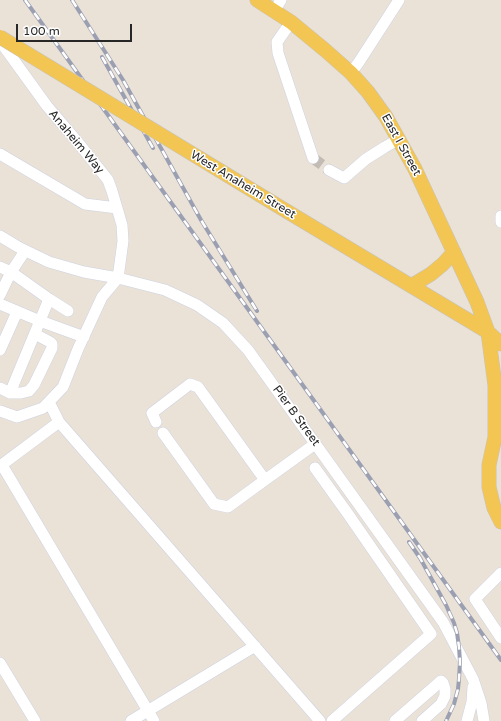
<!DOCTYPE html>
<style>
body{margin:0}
#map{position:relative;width:501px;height:721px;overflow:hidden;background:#eae1d7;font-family:"Varela Round",sans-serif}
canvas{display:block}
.scale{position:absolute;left:16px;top:24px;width:116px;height:18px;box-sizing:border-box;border:2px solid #272727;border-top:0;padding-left:5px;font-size:12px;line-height:14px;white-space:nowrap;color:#272727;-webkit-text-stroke:3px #fff;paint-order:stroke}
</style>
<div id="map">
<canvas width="501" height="721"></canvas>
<div class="scale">100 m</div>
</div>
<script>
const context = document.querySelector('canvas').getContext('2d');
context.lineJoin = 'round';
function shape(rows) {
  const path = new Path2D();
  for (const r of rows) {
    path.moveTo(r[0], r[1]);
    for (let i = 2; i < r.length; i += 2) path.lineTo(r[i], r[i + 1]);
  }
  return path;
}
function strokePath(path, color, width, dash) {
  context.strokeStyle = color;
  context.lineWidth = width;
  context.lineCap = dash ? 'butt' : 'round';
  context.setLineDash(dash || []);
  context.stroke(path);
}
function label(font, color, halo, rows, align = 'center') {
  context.font = font + ' "Varela Round",sans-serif';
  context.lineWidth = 3;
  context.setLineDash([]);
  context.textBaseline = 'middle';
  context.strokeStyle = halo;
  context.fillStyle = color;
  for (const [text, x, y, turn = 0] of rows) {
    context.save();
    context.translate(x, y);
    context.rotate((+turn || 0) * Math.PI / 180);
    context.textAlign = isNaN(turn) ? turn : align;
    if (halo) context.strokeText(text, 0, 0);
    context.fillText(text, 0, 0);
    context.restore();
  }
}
const minorTunnel = shape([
 [313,158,329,170]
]);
const minor = shape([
 [274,11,281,0],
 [291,22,277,42,278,53,313,158],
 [0,41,47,106,76,140,108,180,112,191,122,225,123,241,118,278],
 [351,73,359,62,399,0],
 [0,154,85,204,117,208],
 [329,170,344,178,366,159,385,147,399,139],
 [501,216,501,222],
 [0,236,20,248,49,262,84,272,118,278,165,290,197,305,223,323,248,350,443,622,473,679,481,703,484,721],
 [0,267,11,272,49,299,68,311],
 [0,295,11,272,25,251],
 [0,304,40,321,84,337],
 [0,350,17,312],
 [0,388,10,393,21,393,29,391,34,385,52,348,52,344,50,342,35,334],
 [10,393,49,299],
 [49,402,59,422,320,721],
 [0,411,17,417,43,408,63,387,78,349,102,297,118,278],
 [156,422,152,413,190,384,198,387,265,480,228,507,214,504,163,433],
 [2,465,154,721],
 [0,466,59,422],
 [315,468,348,514,431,634,332,721],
 [265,480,315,444],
 [501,573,475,599,501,638],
 [0,663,35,721],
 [131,721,255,646],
 [395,721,441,681,443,683,445,689,445,696,441,704,422,721],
 [467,721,472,702,473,687]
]);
const major = shape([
 [257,0,291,22,325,50,351,73,368,92,386,117,415,169,477,302,488,332,495,385,495,437,489,465,489,487,494,508,501,522],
 [288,212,488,332,501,344],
 [411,286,431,274,443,264,454,252]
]);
const rail = shape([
 [25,0,501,660],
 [72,0,123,80,201,220,257,311],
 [102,57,153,148],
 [409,542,420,558,446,605,454,623,457,633,459,647,460,662,459,679,458,689,454,704,446,721]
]);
const majorBridge = shape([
 [0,37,288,212]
]);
const streetNames = [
 ["Anaheim Way",76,142,50],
 ["East I Street",401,145,61],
 ["West Anaheim Street",243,185,31],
 ["Pier B Street",296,416,54]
];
strokePath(minorTunnel, '#c3bcb4', 11, [11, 5.5]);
strokePath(minor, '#cdd2e1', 12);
strokePath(major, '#c3c3c3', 15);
strokePath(minor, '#fff', 11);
strokePath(major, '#f3c654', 14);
strokePath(rail, '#9b9fb2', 4);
strokePath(rail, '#fff', 2.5, [8]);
strokePath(majorBridge, '#c3c3c3', 15, []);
strokePath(majorBridge, '#f3c654', 14);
label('12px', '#272727', '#fff', streetNames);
</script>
